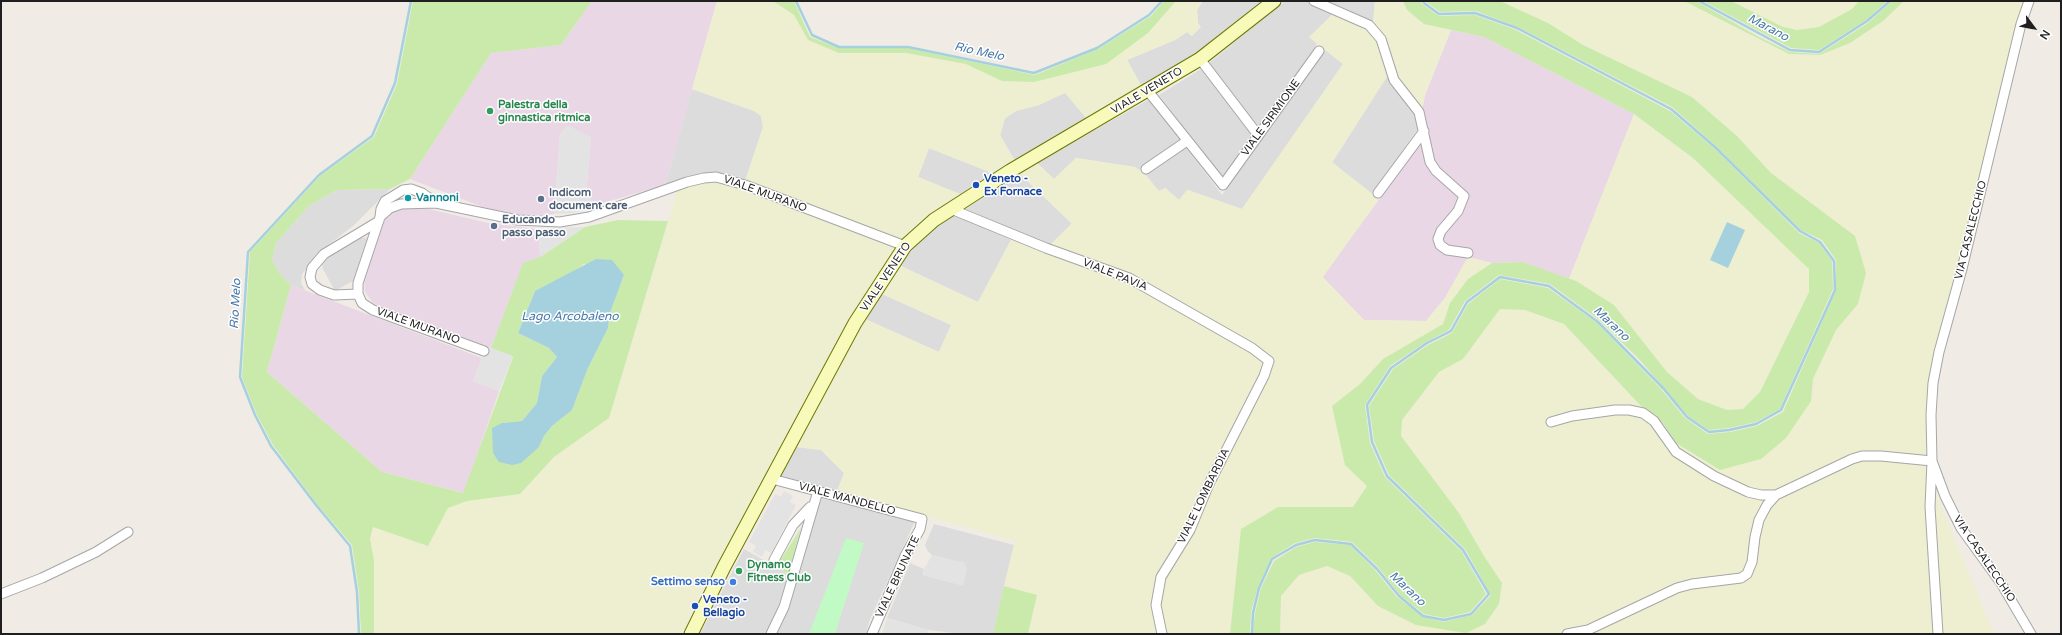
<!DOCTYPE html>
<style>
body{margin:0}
#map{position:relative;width:2062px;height:635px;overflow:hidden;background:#f0ece5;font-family:"Varela Round",sans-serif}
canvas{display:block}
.frame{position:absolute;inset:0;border:2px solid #1f1f1f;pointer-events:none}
.north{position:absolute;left:2014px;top:8px;width:40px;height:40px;-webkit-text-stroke:3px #fff;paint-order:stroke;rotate:122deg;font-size:11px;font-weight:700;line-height:16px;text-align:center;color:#1f1f1f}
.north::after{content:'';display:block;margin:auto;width:14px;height:18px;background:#1f1f1f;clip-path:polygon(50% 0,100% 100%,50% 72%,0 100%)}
</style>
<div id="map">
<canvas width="2062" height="635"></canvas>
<div class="frame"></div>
<div class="north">N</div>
</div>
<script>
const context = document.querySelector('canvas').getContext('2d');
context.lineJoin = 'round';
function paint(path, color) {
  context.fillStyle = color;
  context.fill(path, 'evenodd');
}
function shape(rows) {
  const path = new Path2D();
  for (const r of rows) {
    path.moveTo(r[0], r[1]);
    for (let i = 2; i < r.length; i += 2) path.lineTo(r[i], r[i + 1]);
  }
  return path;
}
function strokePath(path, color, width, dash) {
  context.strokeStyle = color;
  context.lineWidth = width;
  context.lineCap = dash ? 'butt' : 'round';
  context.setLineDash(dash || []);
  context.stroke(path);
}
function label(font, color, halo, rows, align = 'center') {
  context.font = font + ' "Varela Round",sans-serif';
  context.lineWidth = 3;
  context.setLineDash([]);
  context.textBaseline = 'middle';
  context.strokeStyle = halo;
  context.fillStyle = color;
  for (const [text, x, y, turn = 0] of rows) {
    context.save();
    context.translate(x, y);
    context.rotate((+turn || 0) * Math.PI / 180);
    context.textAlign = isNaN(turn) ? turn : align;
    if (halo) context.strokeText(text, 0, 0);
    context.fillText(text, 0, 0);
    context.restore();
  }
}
const residential = shape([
 [1203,1,1266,1,1197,55,1142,87,1127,60,1175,40,1187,32,1192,36,1198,23,1197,10],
 [1285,1,1307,1,1335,12,1310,37,1317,44,1259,128,1209,63],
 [1324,1,1375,1,1373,23],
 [1325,50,1343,64,1242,209,1188,190,1179,200,1165,188,1159,192,1145,174,1186,147,1222,195],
 [1201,69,1252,135,1223,178,1159,95],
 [1388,75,1391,85,1416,115,1420,126,1372,194,1332,163],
 [692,89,754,111,761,116,763,127,745,181,729,175,711,172,665,185],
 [1065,92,1087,119,1015,161,1000,135,1005,118,1016,111,1039,105],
 [1150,99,1182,140,1139,170,1135,167,1076,158,1054,179,1037,163],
 [929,148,992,173,960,194,918,177],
 [1020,174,1072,224,1050,245,966,209],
 [390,189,353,226,323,249,302,274,301,283,305,290,291,285,280,274,272,260,276,243,309,206,337,190],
 [954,214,1011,240,978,302,899,265,924,236],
 [357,238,367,238,353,281,335,291,323,269,322,264,328,255],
 [880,293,951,325,939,352,865,319],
 [796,447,821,450,844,473,837,491,781,476],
 [821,498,915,521,870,619,866,634,777,634,789,608],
 [934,524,1014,545,993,634,963,634,928,630,887,618,910,563,924,569,923,575,963,585,959,562,932,555,927,550,925,545],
 [744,549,788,574,779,604,766,634,700,634]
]);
const industrial = shape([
 [592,1,717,1,665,185,596,205,586,195,591,137,560,134,554,214,540,216,508,214,488,209,410,179,491,53,561,45],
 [1451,30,1484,37,1634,114,1569,279,1523,262,1492,263,1468,257,1445,298,1426,321,1364,320,1322,277,1422,141,1424,148,1458,193,1459,201,1434,240,1449,247,1442,239,1444,233,1461,213,1466,204,1468,195,1464,189,1439,168,1434,160,1422,111,1425,95],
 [416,206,488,223,539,229,540,257,523,264,491,348,380,306,373,303,365,292,364,279,387,214,394,209],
 [291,285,482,358,473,381,499,391,464,493,382,472,267,372]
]);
const farmland = shape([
 [717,1,773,1,794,15,808,40,839,53,906,53,966,64,1002,81,1034,82,1066,73,1148,33,1176,1,1203,1,1197,10,1198,23,1201,27,1192,36,1187,32,1175,40,1127,60,1142,87,1087,119,1065,93,1039,105,1016,111,1005,118,1000,135,1015,161,992,173,929,148,918,177,960,194,920,221,900,241,745,181,763,127,761,116,754,111,692,89],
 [1375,1,1403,1,1407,10,1424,24,1451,30,1425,95,1422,111,1397,78,1373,23],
 [1499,1,1684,1,1789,54,1820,55,1850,43,1883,21,1904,1,2024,1,1959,269,1943,323,1929,462,1937,497,1994,634,1280,634,1281,596,1299,575,1327,566,1350,576,1378,606,1416,625,1485,624,1499,604,1502,583,1484,556,1459,513,1401,436,1402,421,1439,372,1463,359,1500,309,1525,310,1564,324,1640,405,1663,423,1676,443,1698,457,1811,401,1813,379,1836,330,1858,304,1866,273,1795,193,1771,173,1737,136,1692,97,1583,45,1548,23],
 [1731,1,1859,1,1852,9,1819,27,1797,30,1783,27],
 [1335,12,1367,28,1378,40,1388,75,1332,162,1379,199,1323,277,1364,320,1426,321,1445,298,1468,257,1492,263,1468,279,1450,303,1443,324,1383,359,1360,384,1332,406,1345,465,1367,486,1353,507,1278,507,1241,529,1230,634,1164,634,1158,605,1163,578,1271,362,1209,320,1153,286,1130,275,1050,245,1072,223,1020,174,1037,163,1054,179,1076,158,1135,167,1145,174,1159,191,1165,188,1179,200,1187,190,1242,209,1343,64,1309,37],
 [1634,114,1693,158,1810,269,1809,292,1760,392,1743,409,1727,410,1698,399,1667,372,1614,305,1569,279],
 [715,181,743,189,896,247,858,307,693,609,682,634,374,634,374,561,370,539,373,527,428,546,448,508,467,501,520,494,554,457,609,418,678,189,704,182],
 [1011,240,1127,282,1249,351,1265,363,1187,529,1158,576,1158,634,1028,634,1037,595,1004,586,1015,541,837,491,844,473,821,450,796,447,865,319,939,352,951,325,880,293,898,265,978,302]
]);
const grass = shape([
 [413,1,592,1,561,45,491,53,410,179,390,189,337,190,309,206,276,243,272,260,280,274,291,285,267,372,382,472,463,493,513,357,491,348,523,263,540,257,585,227,618,220,668,221,609,418,554,457,520,494,467,501,448,508,428,546,373,527,370,539,374,561,374,634,361,634,359,592,352,545,317,504,273,445,257,415,242,377,250,252,320,176,374,137,397,84],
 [584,264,624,275,610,313,608,328,588,368,572,410,552,426,544,436,539,447,502,423,522,421,537,403,542,376,557,357,549,348,518,333,535,291,571,274],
 [773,1,794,1,810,37,839,48,907,48,1035,75,1098,49,1151,16,1164,1,1176,1,1148,33,1106,64,1034,82,1002,81,966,64,906,53,839,53,808,40,794,15],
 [1403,1,1421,1,1422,4,1439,16,1475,15,1516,30,1670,111,1714,148,1799,233,1819,243,1832,261,1833,289,1780,409,1756,422,1729,428,1709,430,1688,416,1639,359,1599,320,1550,284,1499,275,1465,301,1449,330,1426,342,1390,366,1365,405,1370,443,1385,477,1462,552,1486,594,1470,612,1444,618,1424,614,1400,595,1378,567,1352,542,1315,538,1295,543,1271,558,1258,587,1251,612,1250,634,1230,634,1241,529,1278,507,1353,507,1367,486,1345,465,1332,406,1360,384,1383,359,1443,324,1450,303,1468,279,1492,263,1523,262,1576,281,1614,305,1667,372,1698,399,1727,410,1743,409,1760,392,1809,292,1809,269,1693,158,1634,114,1484,37,1424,24,1407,10],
 [1425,1,1502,2,1548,23,1583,45,1692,97,1737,136,1771,173,1855,236,1866,273,1858,304,1836,330,1813,379,1811,401,1786,438,1761,459,1720,470,1676,443,1663,423,1640,405,1564,324,1525,310,1500,309,1463,359,1439,372,1402,420,1401,436,1459,513,1484,556,1502,583,1499,604,1485,624,1466,633,1416,625,1378,606,1350,576,1327,566,1299,575,1281,596,1280,634,1253,634,1255,613,1261,588,1274,561,1296,547,1315,542,1350,545,1375,570,1397,597,1423,617,1444,622,1472,615,1491,595,1465,549,1389,475,1374,441,1369,406,1393,369,1428,345,1452,333,1468,304,1500,279,1548,288,1597,323,1661,389,1685,418,1708,434,1730,432,1757,426,1783,412,1836,290,1836,260,1822,240,1801,230,1716,146,1672,107,1518,27,1476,11,1440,12],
 [1684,1,1696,1,1759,37,1790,52,1819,54,1868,23,1892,1,1904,1,1883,21,1850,43,1820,55,1789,54],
 [1703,1,1731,1,1783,27,1797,30,1819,27,1852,9,1859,1,1887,1,1866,20,1819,50,1791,48],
 [801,528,788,574,776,567],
 [1004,586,1037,595,1028,634,993,634]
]);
const park = shape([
 [846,538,864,543,835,634,809,634]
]);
const parking = shape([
 [567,125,591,137,586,195,596,205,573,213,554,214,560,134],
 [585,227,540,257,539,229],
 [486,346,513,356,499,391,473,381],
 [784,491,793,496,790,502,796,505,771,553,765,550,762,557,753,552,756,546,749,542,775,494,781,497],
 [932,555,959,562,963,561,967,568,963,586,923,575,924,569],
 [887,618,928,630,927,634,882,634]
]);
const water = shape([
 [1727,222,1745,230,1728,268,1710,260],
 [596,259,612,260,624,275,610,313,608,328,588,368,572,410,552,426,544,436,539,447,521,463,512,465,499,462,493,453,492,428,502,423,522,421,537,403,542,376,557,357,549,348,518,333,535,291]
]);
const stream = shape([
 [796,1,812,35,839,47,908,47,1034,73,1097,48,1149,15,1162,1],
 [1699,1,1790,50,1819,52,1867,21,1890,1],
 [359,634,357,592,350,546,316,505,271,446,255,415,240,377,248,252,319,175,372,136,395,83,411,1],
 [1252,634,1253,613,1259,588,1272,559,1296,545,1315,540,1351,544,1377,569,1399,596,1423,616,1444,620,1471,614,1489,594,1463,550,1387,476,1372,442,1367,405,1391,368,1427,343,1451,331,1467,302,1500,277,1549,286,1598,322,1663,388,1687,417,1709,432,1729,430,1756,424,1781,410,1835,290,1834,261,1820,242,1800,231,1715,147,1671,109,1517,28,1475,13,1439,14,1424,3,1423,1]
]);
const street = shape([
 [1314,1,1369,25,1381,39,1394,80,1419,112,1430,162,1436,171,1464,196,1458,211,1441,231,1438,239,1440,245,1447,250,1468,253],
 [2029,1,2021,24,1962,269,1939,352,1933,383,1931,415,1932,461,1945,496,1961,528,2001,583,2031,634],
 [1200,59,1258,135],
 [1148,91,1223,185,1319,51],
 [1146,169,1187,141],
 [1378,193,1424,131],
 [436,203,422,193,411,189,403,190,385,201,381,209,380,217,358,283,358,294,362,303,373,310,484,351],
 [951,209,1046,248,1129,278,1252,348,1269,361,1264,376,1209,484,1190,530,1161,577,1156,605,1162,634],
 [380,217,390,208,401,204,436,203,517,220,560,222,589,217,687,182,704,178,716,177,745,185,905,246],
 [358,294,334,295,320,290,312,284,310,277,312,268,324,254,379,221],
 [1551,422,1572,416,1615,410,1629,410,1643,413,1654,421,1676,452,1714,476,1748,492,1761,495,1776,495],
 [772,479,922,519,920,529,905,556,872,634],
 [774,560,793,525,810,507,813,508],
 [1,594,42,578,96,552,128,532],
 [771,634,784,607,818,491],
 [1567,634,1588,630,1677,588,1692,584,1741,578,1747,574,1752,562,1755,537,1759,520,1767,505,1776,495,1852,459,1862,456,1881,456,1932,461,1930,507,1938,634]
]);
const secondary = shape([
 [691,634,724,567,855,323,905,246,934,220,1010,171,1200,59,1274,1]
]);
const markers = [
 [490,111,4,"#2e9e5b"],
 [976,185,4,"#1a4fb4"],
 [408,198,4,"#0f9aa8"],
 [541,199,4,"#5c6f8a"],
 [494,226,4,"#5c6f8a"],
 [739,571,4,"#2e9e5b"],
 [733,582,4,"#3f7fe0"],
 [695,606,4,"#1a4fb4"]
];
const streetNames = [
 ["VIALE VENETO",1147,91,-31],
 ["VIALE SIRMIONE",1271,118,-54],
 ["VIALE MURANO",765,194,20],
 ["VIA CASALECCHIO",1971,230,-76],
 ["VIALE PAVIA",1115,275,22],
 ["VIALE VENETO",886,277,-56],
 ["VIALE MURANO",418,326,20],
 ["VIALE LOMBARDIA",1204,496,-64],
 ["VIALE MANDELLO",847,499,15],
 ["VIA CASALECCHIO",1984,559,56],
 ["VIALE BRUNATE",898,577,-65]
];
const leisureNames = [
 ["Palestra della",498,105],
 ["ginnastica ritmica",498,118],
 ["Dynamo",747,565],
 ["Fitness Club",747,578]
];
const transitNames = [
 ["Veneto -",984,179],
 ["Ex Fornace",984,192],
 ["Veneto -",703,600],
 ["Bellagio",703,613]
];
const serviceNames = [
 ["Indicom",549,193],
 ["document care",549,206],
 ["Educando",502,220],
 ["passo passo",502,233]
];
const cultureNames = [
 ["Vannoni",416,198]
];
const shopNames = [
 ["Settimo senso",725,582]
];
const waterNames = [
 ["Marano",1768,28,28],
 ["Rio Melo",979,52,12],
 ["Rio Melo",236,304,-87],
 ["Lago Arcobaleno",570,317],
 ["Marano",1611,324,43],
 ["Marano",1407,589,43]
];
paint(residential, '#dddcdc');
paint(industrial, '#e9d7e6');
paint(farmland, '#edefd0');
paint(grass, '#caeaab');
paint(park, '#c2fac6');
paint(parking, '#e3e3e3');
paint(water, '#a5d1de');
strokePath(stream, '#a5d1de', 2.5);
strokePath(street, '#a6a6a6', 11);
strokePath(secondary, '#6c7804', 15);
strokePath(street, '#fff', 9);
strokePath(secondary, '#f7fab9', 13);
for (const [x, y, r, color] of markers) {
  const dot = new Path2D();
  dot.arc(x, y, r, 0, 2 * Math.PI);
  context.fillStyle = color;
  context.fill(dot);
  strokePath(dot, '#fff', 1.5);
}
label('11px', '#1f1f1f', '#fff', streetNames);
label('bold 11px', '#27864d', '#fff', leisureNames, 'left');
label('bold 11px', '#164399', '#fff', transitNames, 'left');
label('bold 11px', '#4e5e75', '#fff', serviceNames, 'left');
label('bold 11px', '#0d838f', '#fff', cultureNames, 'left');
label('bold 11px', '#366cbe', '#fff', shopNames, 'right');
label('italic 12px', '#4778a8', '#fff', waterNames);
</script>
